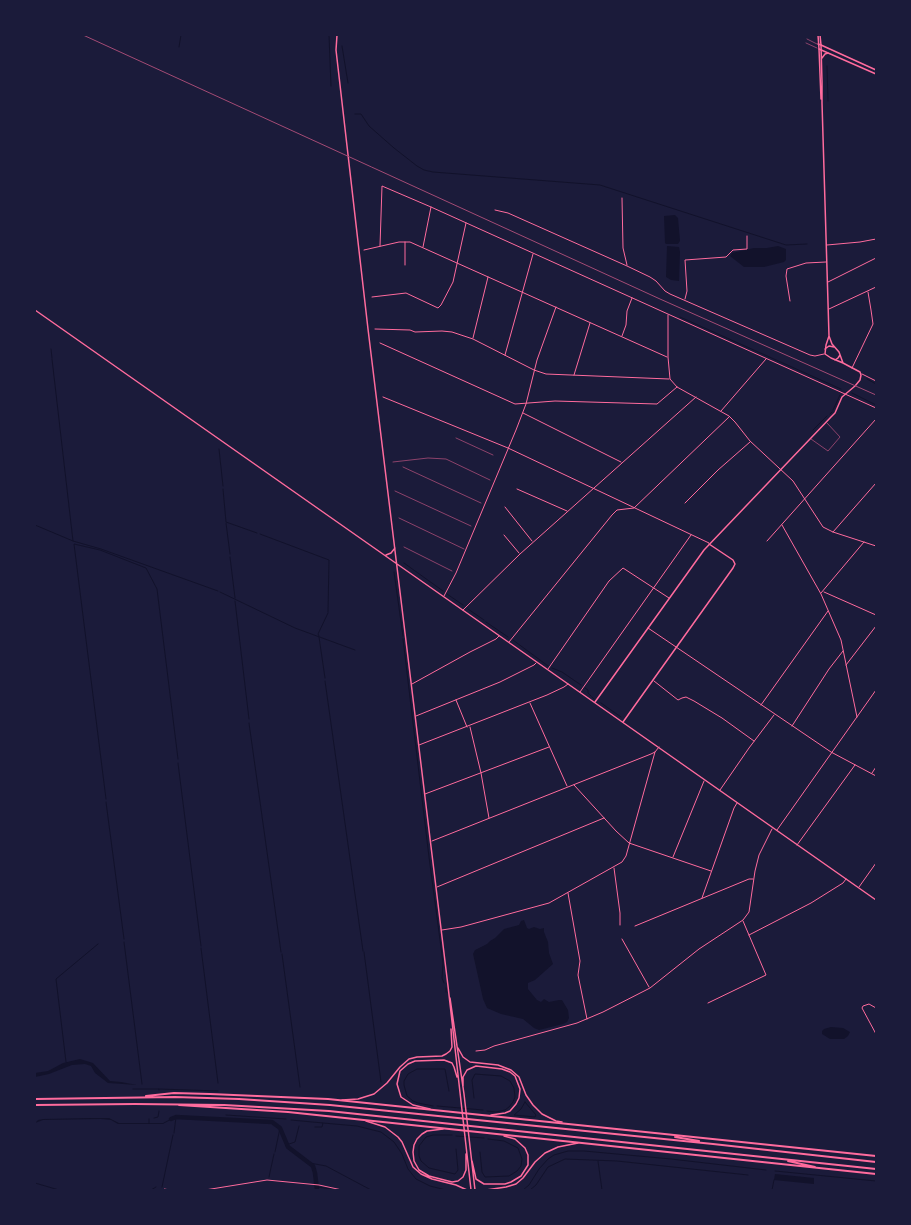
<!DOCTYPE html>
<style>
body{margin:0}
#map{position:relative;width:911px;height:1225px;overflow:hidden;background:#1b1b3a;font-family:"PT Sans Narrow",sans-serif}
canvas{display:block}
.frame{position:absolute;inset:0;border:36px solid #1b1b3a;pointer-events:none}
</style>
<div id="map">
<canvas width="911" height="1225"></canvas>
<div class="frame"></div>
</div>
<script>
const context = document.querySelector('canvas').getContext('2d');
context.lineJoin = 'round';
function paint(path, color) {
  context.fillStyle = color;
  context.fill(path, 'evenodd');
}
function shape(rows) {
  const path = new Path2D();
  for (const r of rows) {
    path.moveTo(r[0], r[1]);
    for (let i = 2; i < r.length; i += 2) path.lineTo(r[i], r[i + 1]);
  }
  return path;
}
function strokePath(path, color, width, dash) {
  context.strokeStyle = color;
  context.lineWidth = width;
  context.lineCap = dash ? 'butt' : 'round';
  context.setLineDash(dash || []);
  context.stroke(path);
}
const water = shape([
 [675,215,678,218,680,241,678,244,666,244,665,243,664,216],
 [667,246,679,247,680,252,679,281,671,280,666,277],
 [778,246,786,249,786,260,784,262,764,267,744,267,730,256,732,253,754,248,767,248],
 [524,920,527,928,529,929,534,927,540,929,544,928,544,932,548,942,549,953,553,964,535,980,528,983,528,989,537,1000,541,1002,544,999,549,1002,559,1000,562,1000,568,1010,569,1018,567,1022,563,1024,539,1030,534,1028,523,1019,501,1014,487,1008,483,999,473,954,475,950,487,944,490,941,495,938,504,929,519,925,521,921],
 [831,1027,843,1028,850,1032,848,1036,844,1039,830,1039,822,1034,822,1031,824,1029],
 [80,1059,93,1063,110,1081,121,1082,137,1085,108,1083,95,1073,91,1066,85,1064,72,1065,49,1074,35,1077,35,1073,48,1071,63,1063],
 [174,1117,176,1117,163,1124,118,1124,111,1120,101,1119,43,1120,35,1123,38,1120,43,1119,91,1118,109,1118,119,1123,163,1123],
 [775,1174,814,1178,814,1184,774,1180]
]);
const stream = shape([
 [329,35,331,86],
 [342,46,348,83],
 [179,47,181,35],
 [827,66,828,101],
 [355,114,361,114,369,126,394,148,417,166,424,170,433,172,600,185,786,245,807,244],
 [680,317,841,389],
 [51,349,52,358],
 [52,359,73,541],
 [867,379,876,384],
 [852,393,876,405],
 [833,410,840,395],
 [830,414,832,412],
 [813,430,827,416],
 [219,449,223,486],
 [223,489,226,522,257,533],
 [226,523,230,554],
 [35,525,73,541,101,549,218,591],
 [260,534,329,560,328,612],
 [230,557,235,598],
 [404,563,443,591],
 [394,572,403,636],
 [220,592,295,628,355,650],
 [447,594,463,605],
 [235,601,249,719],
 [468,609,484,620],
 [486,622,508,637],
 [319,636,318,634,328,613],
 [319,637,325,678],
 [403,639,429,857,442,955,443,964,442,978,444,983],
 [513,640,548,666],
 [552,668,562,672,581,685],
 [325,681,363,951],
 [585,688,588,690,588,693,591,696],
 [592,697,594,699],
 [601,703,621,717],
 [249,723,281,952],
 [178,763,201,946],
 [106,799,74,544,100,550,146,568,157,589,178,759],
 [106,802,124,939],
 [124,942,142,1084],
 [201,948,218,1083],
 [364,952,381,1082],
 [282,954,300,1087],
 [446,988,446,992],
 [66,1062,56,979,98,944],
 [133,1089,159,1089,159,1090],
 [159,1089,218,1091],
 [474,1098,472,1080,475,1074,501,1076,510,1081,514,1088,515,1097,513,1102,509,1107,505,1110,496,1112,487,1111],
 [525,1102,536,1115,535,1117,514,1115,521,1109,525,1102],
 [433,1106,418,1103,413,1101,407,1096,404,1085,404,1081,408,1074,417,1069,445,1069,449,1091],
 [437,1106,483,1110],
 [226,1115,286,1119],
 [154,1118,158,1117,159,1111],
 [291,1120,323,1123,322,1127,315,1127],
 [149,1123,149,1119],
 [323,1123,357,1126,381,1132,394,1142,402,1154,408,1169,416,1179,430,1186,446,1190],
 [174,1133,176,1117],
 [452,1135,433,1135,426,1137,419,1146,419,1156,421,1161,429,1168,455,1174,458,1170,456,1149],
 [456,1136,484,1138],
 [286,1145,295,1142,299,1126],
 [275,1152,280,1128],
 [480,1152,482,1172,485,1177,509,1176,517,1171,521,1166,522,1159,518,1148,504,1141,488,1139],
 [598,1161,602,1190],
 [310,1163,326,1166,371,1190],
 [775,1171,876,1181],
 [269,1177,274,1154],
 [35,1183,59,1190],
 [162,1187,173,1135],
 [317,1187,332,1189],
 [151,1190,156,1187],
 [523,1190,529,1185,539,1169,548,1159,554,1155,568,1151,584,1151,671,1159,766,1170],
 [530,1190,536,1185,548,1167,565,1159,617,1161,748,1175],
 [772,1190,774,1180]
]);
const river = shape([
 [171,1119,176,1117,272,1122,280,1128,288,1147,313,1166,315,1173,317,1190]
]);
const service = shape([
 [807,39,817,44],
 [806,43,817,48],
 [456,438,493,455],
 [811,439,828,451,840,437,827,423],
 [393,462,428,458,446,459,490,480],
 [403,467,481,503],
 [395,491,471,526],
 [399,518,464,549],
 [404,547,452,571]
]);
const minor = shape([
 [622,198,623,248,627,265],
 [495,210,508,213,627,266,650,277,656,281,665,291,670,294,810,355,815,356,824,354],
 [827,245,860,242,876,239],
 [380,246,382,186,431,207,876,408],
 [423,247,431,207],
 [364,250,399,242,410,242,667,357],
 [405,265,405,242],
 [828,282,876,258],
 [372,297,406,293,438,308,441,305,453,282,466,223],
 [685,299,687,291,685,260,726,257,733,250,747,249,747,236],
 [790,301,786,276,787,269,806,263,826,262],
 [829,309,876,287],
 [668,315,668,357,670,379,677,387,729,416,735,422,750,441,793,481,823,527,833,532,876,546],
 [375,329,410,330,415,332,442,331,452,332,473,339,534,370,546,374,669,379],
 [622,336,626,325,627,311,632,298],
 [473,338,488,277],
 [380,343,515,404,555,401,657,404,677,387],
 [505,355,533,254],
 [852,368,873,324,871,310,868,292],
 [862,374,876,381],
 [574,375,590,323],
 [383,397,508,448,709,543],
 [721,411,766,359],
 [523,413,621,462],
 [517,489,567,511],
 [685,503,718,470,750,442],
 [505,507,532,541],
 [782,525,821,594,841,640,857,717],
 [833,532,876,483],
 [504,535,519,553],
 [767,541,876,419],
 [824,592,876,615],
 [821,593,864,542],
 [444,596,456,573,516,430,526,404,537,360,556,307],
 [463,610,520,554,696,397],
 [648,628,831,752,876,776],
 [509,642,612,515,617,510,634,508,729,417],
 [846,665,876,626],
 [548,669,609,581,623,568,669,598],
 [654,681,678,700,682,698,686,697,694,701,722,718,754,741],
 [412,684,470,652,496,639,499,636],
 [580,692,691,535],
 [456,700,467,727],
 [530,703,567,786],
 [761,705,828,611],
 [416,716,500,682,534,665,536,663],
 [792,726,829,669,843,651],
 [470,727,481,773,489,818],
 [419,745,547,695,564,687,568,684],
 [872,773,876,767],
 [574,785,616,831,629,843,711,871],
 [720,790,749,748,774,715],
 [425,794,549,747],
 [777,830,876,690],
 [432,841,651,754,655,752,659,747],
 [797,845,855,765],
 [673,857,704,781],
 [614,868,620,913,620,925],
 [437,887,604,818],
 [859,887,876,863],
 [568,893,580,961,578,975,587,1019],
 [702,898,734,808,737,803],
 [635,926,749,879,753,879],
 [442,930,461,927,549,903,622,862,626,856,655,752],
 [749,935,811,903,843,883,846,879],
 [622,939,649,987],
 [708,1003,766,975,743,921],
 [876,1008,869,1004,863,1006,862,1008,876,1034],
 [476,1051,485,1050,494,1046,577,1023,603,1012,650,988,699,949,743,920,749,912,755,871,759,855,772,829],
 [164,1190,164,1189,170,1190],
 [205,1190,267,1180,319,1185,342,1190]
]);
const tertiary = shape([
 [818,44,821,45,822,82,822,103,829,336,832,344,839,352,843,363],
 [819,49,821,99],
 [822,58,825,54,828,53],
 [825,349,829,346,834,347],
 [835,360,838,358,840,355],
 [595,702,704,550,831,417,835,413,842,397,855,386,860,380,861,375,860,372,843,363,831,358,825,354,826,345,829,336],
 [623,722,733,568,735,564,733,560,709,544]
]);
const secondary = shape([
 [337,35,336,50,368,329,448,986,471,1190],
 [818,35,819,49,876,74],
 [820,35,821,45,876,70],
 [35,310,876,900],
 [386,555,391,553,395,548],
 [450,998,464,1094,475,1190],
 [458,1048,463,1057,470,1062,498,1065,511,1070,519,1077,526,1095,533,1105,542,1114,556,1121,562,1122],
 [463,1086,463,1077,467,1070,476,1066,502,1069,510,1072,515,1076,520,1089,519,1098,516,1104,510,1111,505,1113,491,1115],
 [342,1100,358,1099,374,1094,387,1083,400,1067,409,1059,417,1057,442,1056,446,1054,450,1051,452,1047,451,1029],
 [430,1109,413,1105,401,1097,397,1084,400,1071,408,1064,415,1061,444,1060,452,1063,454,1067,457,1077],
 [366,1121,385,1127,398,1137,402,1142,413,1167,421,1174,432,1179,456,1185,467,1190],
 [443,1129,427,1131,422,1134,417,1139,414,1145,413,1152,414,1161,419,1170,429,1176,452,1182,458,1181,463,1177,466,1170,466,1154],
 [472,1161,476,1179,484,1184,505,1184,511,1182,521,1176,528,1165,528,1155,525,1148,515,1139,504,1136],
 [486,1190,506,1187,516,1184,523,1178,535,1162,545,1153,558,1147,578,1143]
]);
const motorway = shape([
 [146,1096,174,1093,210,1094,328,1099,876,1156],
 [35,1099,175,1097,239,1099,330,1105,713,1144,876,1162],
 [35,1105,135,1104,224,1105,329,1111,876,1169],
 [179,1105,288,1112,876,1174],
 [675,1137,699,1141],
 [788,1161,815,1167]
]);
const rail = shape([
 [83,35,660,299,876,395]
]);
paint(water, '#12122b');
strokePath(stream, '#12122b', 1);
strokePath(river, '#12122b', 4.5);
strokePath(service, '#ff6b9d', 0.5);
strokePath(minor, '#ff6b9d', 1);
strokePath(tertiary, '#ff6b9d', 1.5);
strokePath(secondary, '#ff6b9d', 1.5);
strokePath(motorway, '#ff6b9d', 2);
strokePath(rail, '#a44b75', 1);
</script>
